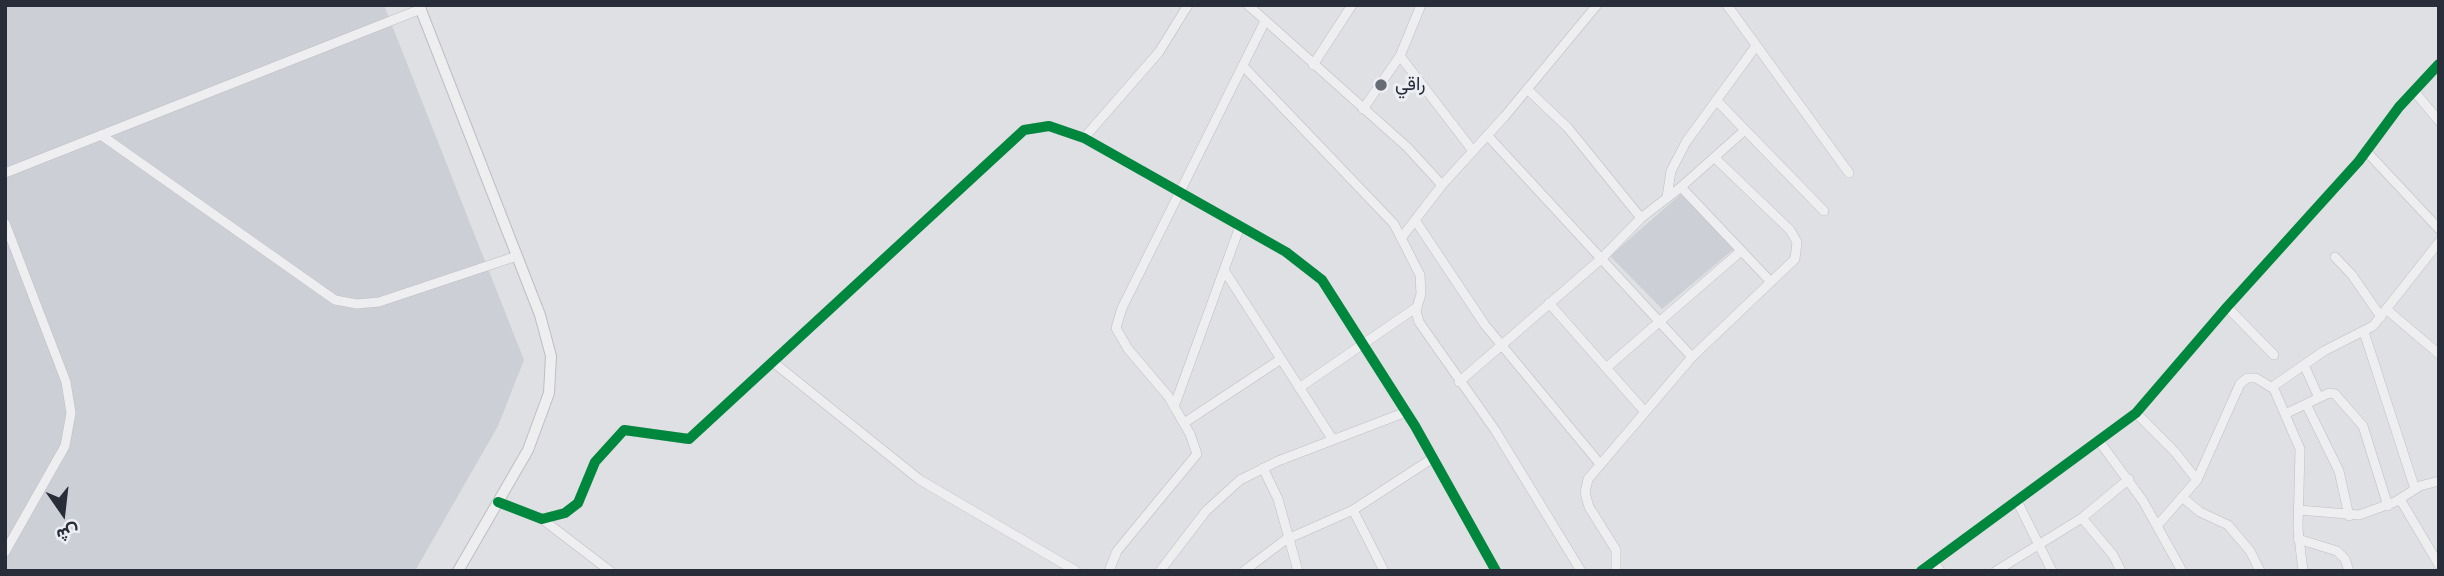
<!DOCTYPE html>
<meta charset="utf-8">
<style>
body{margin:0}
#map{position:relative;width:2444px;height:576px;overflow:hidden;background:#dfe0e3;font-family:Signika,Vazirmatn,sans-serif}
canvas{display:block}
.frame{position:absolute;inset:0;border:7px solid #282d3a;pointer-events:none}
.north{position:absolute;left:28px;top:478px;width:70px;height:70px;-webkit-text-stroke:5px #eceef3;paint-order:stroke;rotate:166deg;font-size:19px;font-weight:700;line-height:28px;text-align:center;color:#282d3a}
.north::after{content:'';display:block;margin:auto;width:24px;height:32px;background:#282d3a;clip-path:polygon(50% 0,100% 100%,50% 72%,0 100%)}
</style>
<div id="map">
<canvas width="2444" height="576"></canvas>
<div class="frame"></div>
<div class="north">ش</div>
</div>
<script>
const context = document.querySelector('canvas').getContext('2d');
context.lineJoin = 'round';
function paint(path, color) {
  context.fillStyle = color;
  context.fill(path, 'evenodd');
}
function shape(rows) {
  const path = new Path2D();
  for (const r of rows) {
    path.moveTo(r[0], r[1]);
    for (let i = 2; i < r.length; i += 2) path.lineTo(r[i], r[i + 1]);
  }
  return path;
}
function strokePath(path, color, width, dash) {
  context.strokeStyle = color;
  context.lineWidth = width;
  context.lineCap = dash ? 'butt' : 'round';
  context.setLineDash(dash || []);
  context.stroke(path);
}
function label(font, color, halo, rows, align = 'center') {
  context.font = font + ' Signika,Vazirmatn,sans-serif';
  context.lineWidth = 6;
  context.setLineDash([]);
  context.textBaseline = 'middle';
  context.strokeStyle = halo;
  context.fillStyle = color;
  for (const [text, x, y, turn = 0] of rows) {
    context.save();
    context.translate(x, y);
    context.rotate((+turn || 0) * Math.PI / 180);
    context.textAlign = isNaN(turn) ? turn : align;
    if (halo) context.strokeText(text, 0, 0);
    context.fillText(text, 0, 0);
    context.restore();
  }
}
const built = shape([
 [5,5,384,5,524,360,498,426,415,571,5,571],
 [1681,194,1734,249,1662,309,1610,256]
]);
const minor = shape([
 [1248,5,1407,147,1442,185],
 [1727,5,1849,173],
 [1400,56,1473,151],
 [1313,65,1352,5],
 [1243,66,1394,224,1420,275,1421,294,1416,311,1419,322,1495,430,1581,571],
 [1527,89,1568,128,1641,218],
 [2414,91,2439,121],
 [1716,100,1824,211],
 [1363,109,1400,56,1421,5],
 [101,135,335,300,357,304,379,302,517,256],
 [1487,135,1692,357],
 [1084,138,1159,52,1188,5],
 [2366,151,2439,229],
 [5,173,421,9],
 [1681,187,1771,282],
 [1667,197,1671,171,1686,142,1756,46],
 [1415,220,1485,325,1600,464],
 [5,223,66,382,71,413,65,446,5,552],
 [1402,237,1442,185,1505,116,1597,5],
 [2335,257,2352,275,2381,317],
 [1224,270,1333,440],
 [1549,303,1645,412],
 [2227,307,2274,355],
 [2386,309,2439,354],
 [2364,332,2415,489],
 [773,362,920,480,1076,571],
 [2304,365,2319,398],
 [1606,368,1741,251],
 [1459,382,1601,259,1641,218,1681,187,1745,130],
 [2272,387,2324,351,2373,326,2439,242],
 [1299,388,1417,307],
 [2306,404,2339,471,2349,516],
 [1174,407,1240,226],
 [2136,413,2175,452,2197,480],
 [2285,414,2329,393,2335,394,2363,426,2388,506],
 [1184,423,1281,359],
 [2099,441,2143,501,2182,571],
 [1263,468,1278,499,1298,571],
 [2182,497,2200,512,2228,525,2250,551,2260,571],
 [2400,499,2439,565],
 [2017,501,2052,571],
 [498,502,542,519,565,513,578,503,595,462,624,430,689,439,1024,130,1049,126,1084,138,1240,226,1286,252,1322,280,1415,426,1496,571],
 [1353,510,1384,571],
 [2299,510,2359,515,2395,502,2420,486,2439,481],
 [2082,518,2113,555,2121,571],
 [542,519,610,571],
 [2157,526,2197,480,2240,384,2247,378,2256,378,2274,389,2300,449,2298,529,2303,571],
 [2298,539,2337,551,2345,559,2349,571],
 [1934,562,1940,571],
 [1109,571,1117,551,1197,454,1190,434,1168,396,1128,349,1116,328,1122,308,1265,21],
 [1160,571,1206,511,1240,480,1278,461,1406,412],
 [1244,571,1285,540,1353,510,1433,458],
 [1616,571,1616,550,1589,507,1585,493,1588,479,1692,357,1795,259,1797,242,1790,230,1715,158],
 [1921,571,2136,413,2227,307,2359,161,2399,107,2439,64],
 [1996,571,2082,518,2129,479]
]);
const tertiary = shape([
 [419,5,540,315,551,356,549,393,528,450,458,571]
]);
const cycleway = shape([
 [498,502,542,519,565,513,578,503,595,462,624,430,689,439,1024,130,1049,126,1084,138,1240,226,1286,252,1322,280,1415,426,1496,571],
 [1921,571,2136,413,2227,307,2359,161,2399,107,2439,64]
]);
const markers = [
 [1381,85,7,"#686c75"]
];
const poiNames = [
 ["راقي",1395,85]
];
paint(built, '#cdcfd6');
strokePath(minor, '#bdbec1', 10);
strokePath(tertiary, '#bdbec1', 12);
strokePath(minor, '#eeeef0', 9);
strokePath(tertiary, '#eeeef0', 10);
strokePath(cycleway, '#00873e', 10);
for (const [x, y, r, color] of markers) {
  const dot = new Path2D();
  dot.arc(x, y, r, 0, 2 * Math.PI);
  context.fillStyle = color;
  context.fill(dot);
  strokePath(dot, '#eceef3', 2.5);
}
label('19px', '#282d3a', '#eceef3', poiNames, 'left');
</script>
